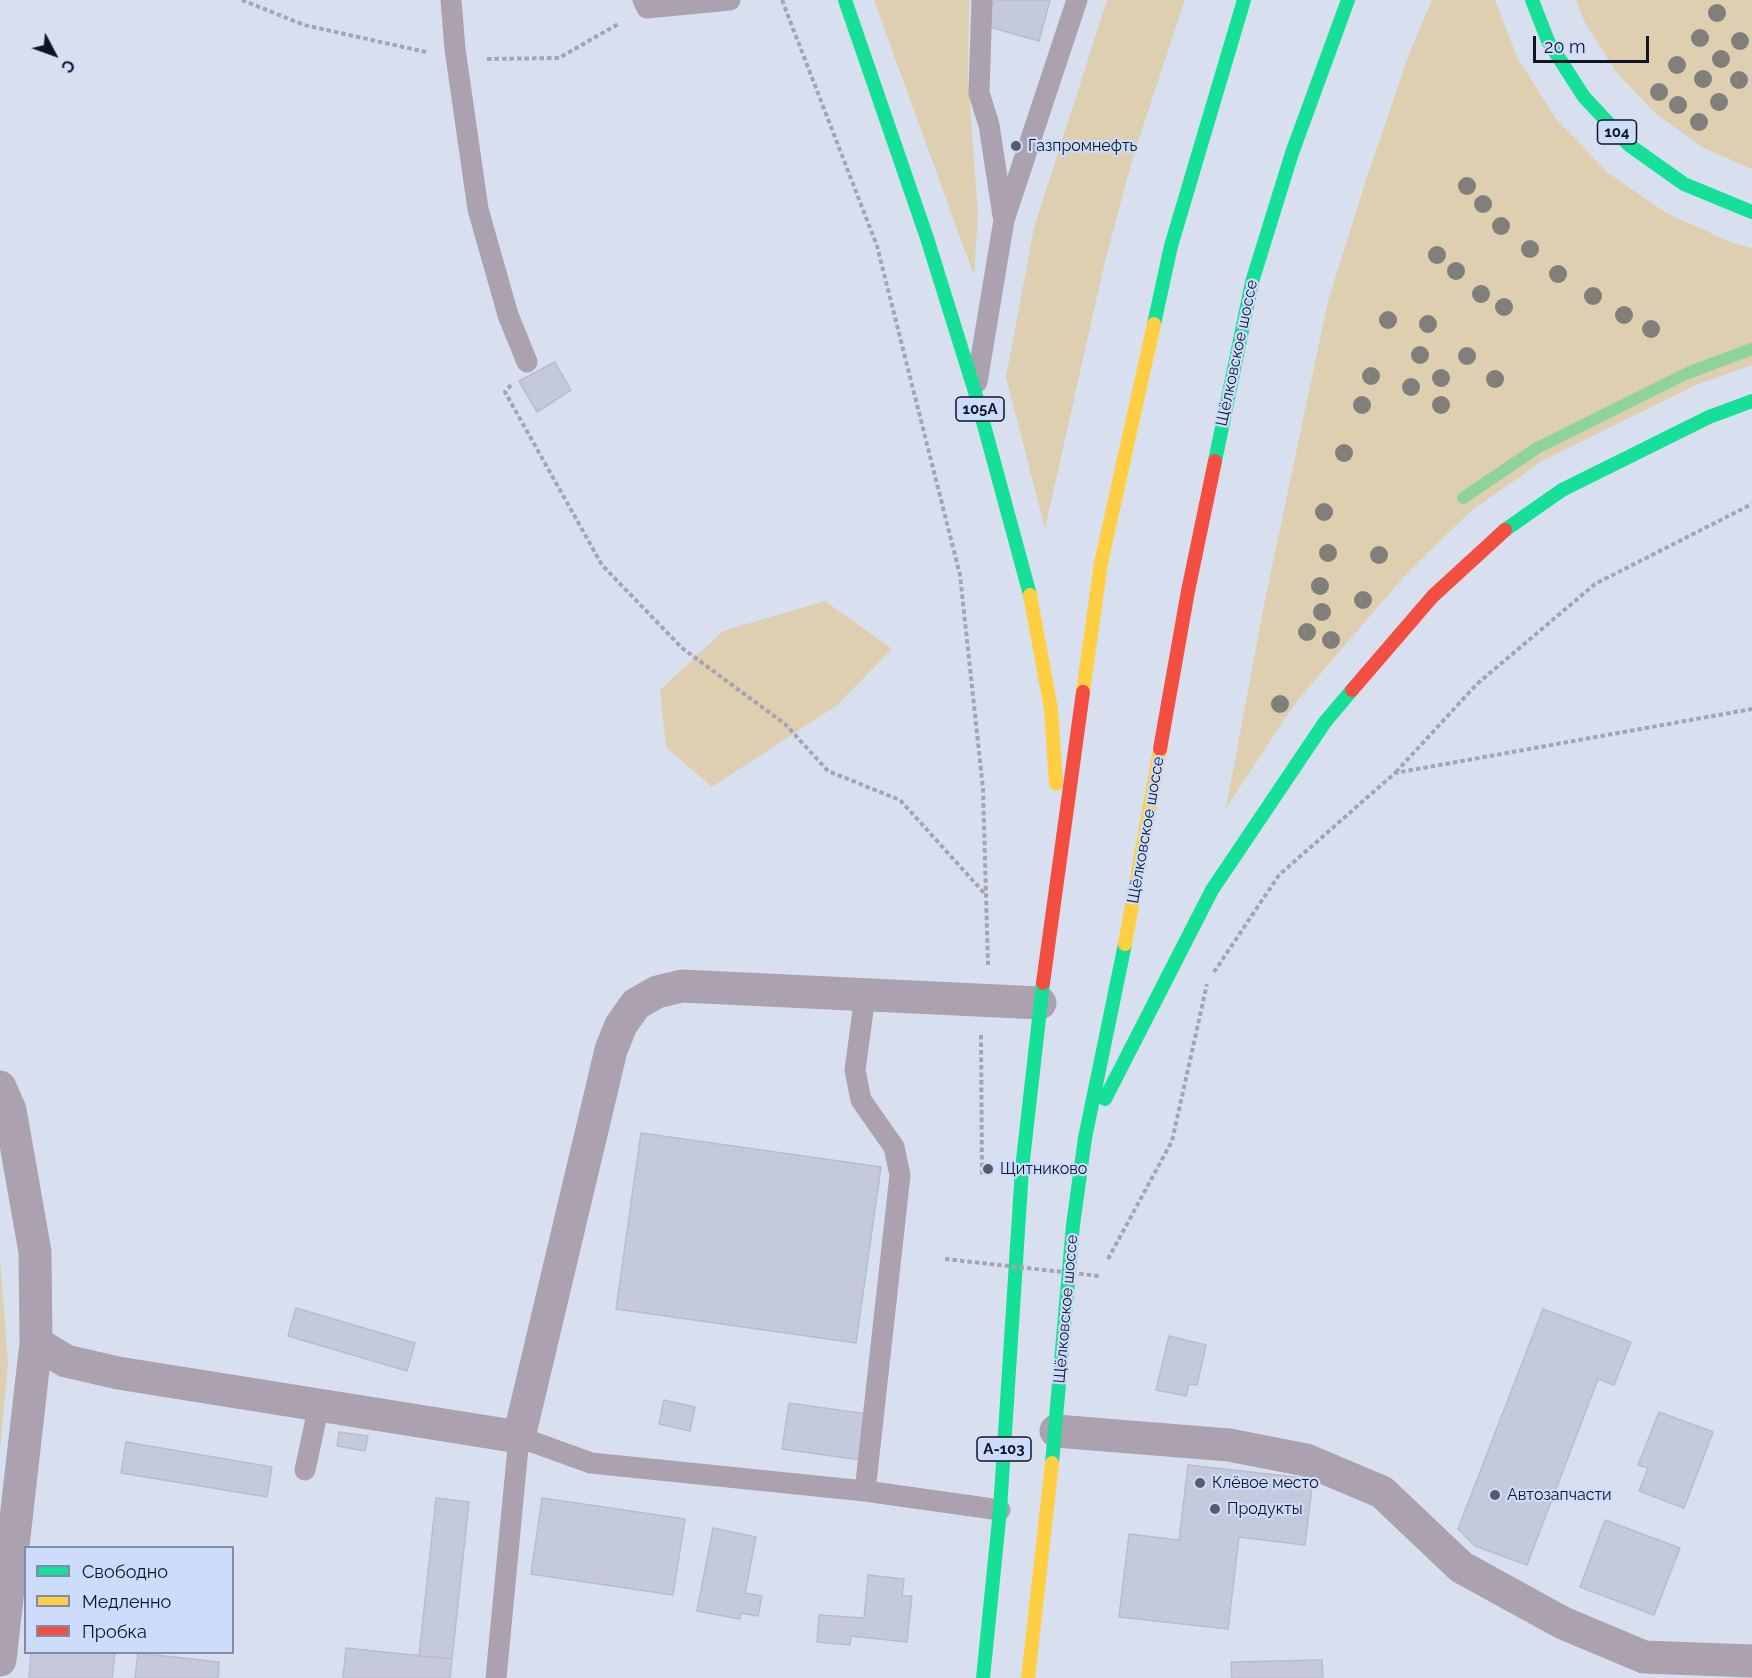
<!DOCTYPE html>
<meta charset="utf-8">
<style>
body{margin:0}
#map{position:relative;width:1752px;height:1678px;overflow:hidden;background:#d8e0f0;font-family:Raleway,sans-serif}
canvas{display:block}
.legend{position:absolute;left:24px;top:1546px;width:210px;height:108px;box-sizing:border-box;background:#cedcfb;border:2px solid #818ca6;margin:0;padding:8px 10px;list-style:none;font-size:18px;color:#0e1527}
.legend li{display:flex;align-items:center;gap:12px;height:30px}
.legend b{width:30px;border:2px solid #818ca6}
.north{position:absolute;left:24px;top:24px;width:60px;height:60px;-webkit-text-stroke:4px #cedcfb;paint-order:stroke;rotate:131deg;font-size:16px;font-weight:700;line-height:24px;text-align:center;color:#0e1527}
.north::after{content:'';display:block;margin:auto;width:21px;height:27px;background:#0e1527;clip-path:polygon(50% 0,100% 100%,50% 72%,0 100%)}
.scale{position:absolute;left:1533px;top:36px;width:116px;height:27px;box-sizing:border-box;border:3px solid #0e1527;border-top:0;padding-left:8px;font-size:18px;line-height:21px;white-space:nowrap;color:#0e1527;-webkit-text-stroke:4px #cedcfb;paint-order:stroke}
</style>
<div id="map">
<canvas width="1752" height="1678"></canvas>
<ul class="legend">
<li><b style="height:8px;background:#16e098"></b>Свободно</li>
<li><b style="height:8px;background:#ffcf43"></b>Медленно</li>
<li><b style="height:8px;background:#f24e42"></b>Пробка</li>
</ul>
<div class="north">С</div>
<div class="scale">20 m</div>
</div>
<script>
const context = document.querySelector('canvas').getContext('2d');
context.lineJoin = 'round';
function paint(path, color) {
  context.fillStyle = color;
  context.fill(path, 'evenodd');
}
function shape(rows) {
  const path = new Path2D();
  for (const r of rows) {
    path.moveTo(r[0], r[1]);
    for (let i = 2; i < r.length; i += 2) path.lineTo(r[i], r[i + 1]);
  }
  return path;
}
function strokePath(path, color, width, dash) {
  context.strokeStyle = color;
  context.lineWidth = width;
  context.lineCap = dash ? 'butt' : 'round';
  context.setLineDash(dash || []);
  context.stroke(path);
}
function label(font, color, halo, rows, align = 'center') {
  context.font = font + ' Raleway,sans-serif';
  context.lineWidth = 4.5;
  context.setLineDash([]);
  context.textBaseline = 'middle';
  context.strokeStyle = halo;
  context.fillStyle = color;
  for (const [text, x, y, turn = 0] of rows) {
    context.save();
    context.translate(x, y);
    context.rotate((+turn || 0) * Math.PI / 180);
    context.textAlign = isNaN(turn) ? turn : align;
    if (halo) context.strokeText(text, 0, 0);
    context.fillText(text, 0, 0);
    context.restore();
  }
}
const green = shape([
 [874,0,969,0,968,80,978,213,974,276],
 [1107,0,1185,0,1133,157,1104,265,1045,529,1006,377,1034,228],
 [1432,0,1495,0,1517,57,1556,119,1607,172,1666,213,1733,243,1752,248,1752,365,1696,385,1544,460,1472,510,1408,572,1297,701,1226,808,1264,605,1328,301,1367,177,1409,54],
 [1576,0,1752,0,1752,169,1704,148,1656,114,1616,72,1585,23],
 [825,601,892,649,836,706,712,787,666,747,660,690,723,631],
 [0,1258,8,1362,0,1452]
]);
const stream = shape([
 [1463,498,1537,448,1690,372,1752,349]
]);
const building = shape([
 [994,0,1050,0,1039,41,986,26,994,0],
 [555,362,571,390,537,412,519,381,555,362],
 [641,1133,881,1167,856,1343,616,1309,641,1133],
 [296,1308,415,1343,407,1371,288,1336,296,1308],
 [1543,1309,1631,1342,1614,1385,1598,1379,1527,1565,1475,1546,1458,1529,1543,1309],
 [1169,1336,1206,1345,1197,1385,1189,1384,1186,1396,1156,1390,1169,1336],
 [664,1400,695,1407,690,1431,659,1424,664,1400],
 [789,1403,867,1414,861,1460,782,1449,789,1403],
 [1659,1412,1713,1432,1684,1508,1639,1491,1648,1468,1638,1465,1659,1412],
 [339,1432,368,1436,365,1451,337,1446,339,1432],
 [126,1442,272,1467,267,1497,121,1473,126,1442],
 [1188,1465,1313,1479,1305,1545,1239,1537,1228,1629,1119,1617,1129,1534,1179,1540,1188,1465],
 [436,1498,469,1502,452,1659,419,1656,436,1498],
 [542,1498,685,1519,673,1595,531,1574,542,1498],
 [1605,1520,1680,1548,1654,1615,1580,1587,1605,1520],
 [713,1528,756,1537,745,1593,762,1596,758,1616,741,1613,740,1619,697,1611,713,1528],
 [868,1575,904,1579,902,1596,912,1596,907,1642,851,1636,850,1645,817,1642,819,1615,864,1618,868,1575],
 [346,1648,452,1659,450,1678,343,1678,346,1648],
 [31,1652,115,1652,112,1678,29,1678,31,1652],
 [138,1653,219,1662,218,1678,135,1678,138,1653],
 [1322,1660,1323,1678,1232,1678,1231,1662,1322,1660]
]);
const path = shape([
 [242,0,304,25,426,52],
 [782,0,877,246,960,575,983,789,988,965],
 [487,59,559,58,620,23],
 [511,385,505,392,602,565,682,648,785,724,828,771,900,800,985,894],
 [1396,772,1477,684,1595,584,1752,504],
 [1214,972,1279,875,1395,773,1752,709],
 [981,1035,982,1177],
 [1108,1259,1172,1141,1207,984]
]);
const lane = shape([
 [451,0,455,49,478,209,508,315,527,362],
 [643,0,647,8,730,0],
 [982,0,979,93,989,125,1003,216],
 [977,382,1004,220,1077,0],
 [865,996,855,1070,861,1100,894,1147,900,1175,865,1491,1000,1510],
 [305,1470,319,1405],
 [496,1678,519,1437,591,1463,865,1491]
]);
const street = shape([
 [0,1087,10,1110,35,1252,36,1343,0,1660],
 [36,1343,66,1361,118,1373,519,1437,611,1050,621,1025,636,1004,657,992,682,986,1040,1003],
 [1056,1431,1229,1445,1306,1460,1382,1492,1461,1567,1563,1623,1644,1657,1752,1661]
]);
const fast = shape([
 [845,0,927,238,975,392,1030,595],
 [1532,0,1548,41,1584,97,1629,145,1684,184,1752,212],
 [1154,324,1171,246,1244,0],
 [1215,461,1252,282,1292,153,1348,0],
 [1505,530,1562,490,1709,417,1752,401],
 [1105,1099,1212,890,1325,722,1352,690],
 [1052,1463,1073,1225,1085,1138,1125,944],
 [983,1678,1000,1510,1022,1169,1043,983]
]);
const slow = shape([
 [1030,595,1051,709,1056,784],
 [1083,692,1101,563,1154,324],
 [1125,944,1160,749],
 [1028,1678,1052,1463]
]);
const jam = shape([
 [1352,690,1433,596,1505,530],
 [1160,749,1188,591,1215,461],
 [1043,983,1083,692]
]);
const pathBridge = shape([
 [945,1259,1099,1276]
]);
const trees = [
 [1717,13],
 [1700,38],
 [1740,41],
 [1721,59],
 [1677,65],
 [1703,79],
 [1739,80],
 [1659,92],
 [1719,102],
 [1678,105],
 [1699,122],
 [1467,186],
 [1483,204],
 [1501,226],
 [1530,249],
 [1437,255],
 [1456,271],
 [1558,274],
 [1481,294],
 [1593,296],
 [1504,307],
 [1624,315],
 [1388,320],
 [1428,324],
 [1651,329],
 [1420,355],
 [1467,356],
 [1371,376],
 [1441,378],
 [1495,379],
 [1411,387],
 [1362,405],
 [1441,405],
 [1344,453],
 [1324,512],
 [1328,553],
 [1379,555],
 [1320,586],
 [1363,600],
 [1322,612],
 [1307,632],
 [1331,640],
 [1280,704]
];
const markers = [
 [1016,146,6,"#555c6d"],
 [988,1169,6,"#555c6d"],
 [1200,1483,6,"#555c6d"],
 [1495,1495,6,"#555c6d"],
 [1215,1509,6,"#555c6d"]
];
const shields = [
 [1617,132,39],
 [980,409,48],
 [1004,1449,54]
];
const shieldNames = [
 ["104",1617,132],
 ["105A",980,409],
 ["А-103",1004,1449]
];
const poiNames = [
 ["Газпромнефть",1028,146],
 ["Щитниково",1000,1169],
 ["Клёвое место",1212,1483],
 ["Автозапчасти",1507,1495],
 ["Продукты",1227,1509]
];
const streetNames = [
 ["Щёлковское шоссе",1237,353,-78],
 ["Щёлковское шоссе",1146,830,-80],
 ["Щёлковское шоссе",1066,1309,-85]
];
paint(green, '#ddcfb0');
strokePath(stream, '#8ed39b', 12);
paint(building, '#c5c9dc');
strokePath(building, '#b8bccc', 1.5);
strokePath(path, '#a7a4b1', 4, [4.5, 3]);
strokePath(lane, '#aba1af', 21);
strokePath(street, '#aba1af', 33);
strokePath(fast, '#16e098', 14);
strokePath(slow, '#ffcf43', 14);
strokePath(jam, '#f24e42', 14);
strokePath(pathBridge, '#a7a4b1', 4, [4.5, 3]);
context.fillStyle = '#817f7a';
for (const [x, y] of trees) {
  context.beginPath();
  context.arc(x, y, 9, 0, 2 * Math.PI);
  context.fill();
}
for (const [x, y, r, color] of markers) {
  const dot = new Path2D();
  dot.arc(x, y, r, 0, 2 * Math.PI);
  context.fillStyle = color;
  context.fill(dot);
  strokePath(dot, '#cedcfb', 2);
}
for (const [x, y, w] of shields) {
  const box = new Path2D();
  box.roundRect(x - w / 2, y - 12, w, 24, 4.5);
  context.fillStyle = '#cedcfb';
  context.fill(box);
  strokePath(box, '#0e1527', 1.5);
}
label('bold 15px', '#0e1527', null, shieldNames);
label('16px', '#0e1527', '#cedcfb', poiNames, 'left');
label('16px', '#0e1527', '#cedcfb', streetNames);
</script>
